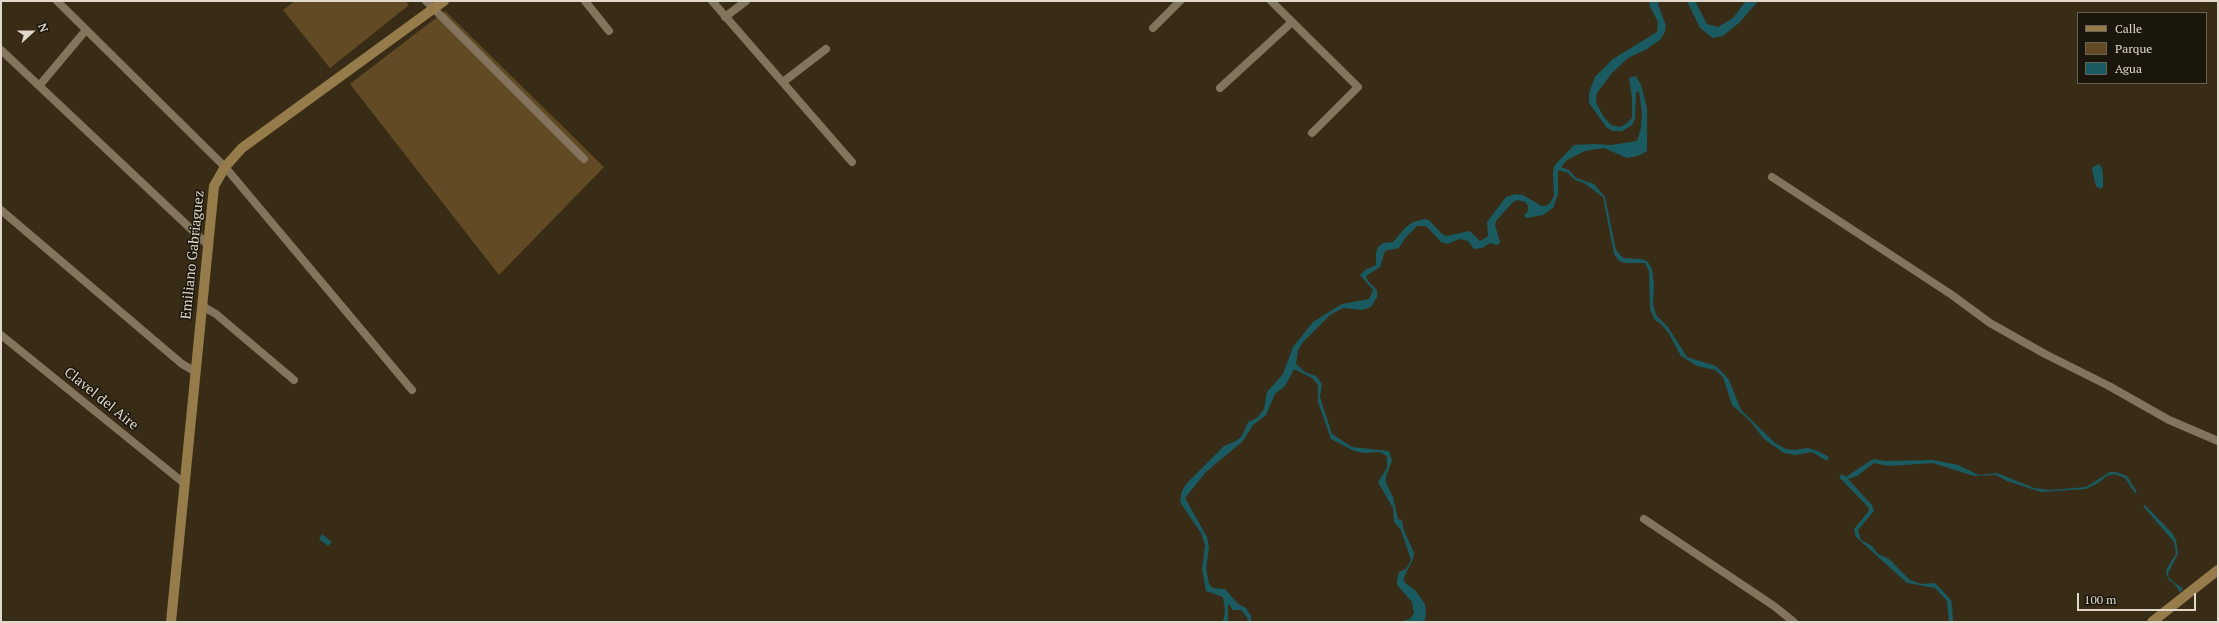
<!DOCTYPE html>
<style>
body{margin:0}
#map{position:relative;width:2219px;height:623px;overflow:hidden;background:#392c16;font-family:"PT Serif",serif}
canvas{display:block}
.frame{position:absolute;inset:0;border:2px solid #e0d8cb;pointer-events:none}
.legend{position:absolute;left:2077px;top:12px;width:130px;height:72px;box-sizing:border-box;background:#1b160c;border:1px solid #6a6458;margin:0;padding:5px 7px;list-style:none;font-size:12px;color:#e0d8cb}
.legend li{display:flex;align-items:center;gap:8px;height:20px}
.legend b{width:20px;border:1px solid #6a6458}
.north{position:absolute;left:12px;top:12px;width:40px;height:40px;-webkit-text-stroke:3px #1b160c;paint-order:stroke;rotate:69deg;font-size:11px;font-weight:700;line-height:16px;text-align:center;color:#e0d8cb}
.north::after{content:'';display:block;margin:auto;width:14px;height:18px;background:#e0d8cb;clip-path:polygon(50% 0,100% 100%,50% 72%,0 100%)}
.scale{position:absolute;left:2077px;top:593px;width:119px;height:18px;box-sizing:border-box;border:2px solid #e0d8cb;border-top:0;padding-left:5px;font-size:12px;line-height:14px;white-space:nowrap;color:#e0d8cb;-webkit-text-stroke:3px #1b160c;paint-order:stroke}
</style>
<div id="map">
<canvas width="2219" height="623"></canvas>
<div class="frame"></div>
<ul class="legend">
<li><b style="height:5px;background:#967c4a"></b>Calle</li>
<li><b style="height:11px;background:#624b24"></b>Parque</li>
<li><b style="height:11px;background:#1a5b62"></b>Agua</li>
</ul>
<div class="north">N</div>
<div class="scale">100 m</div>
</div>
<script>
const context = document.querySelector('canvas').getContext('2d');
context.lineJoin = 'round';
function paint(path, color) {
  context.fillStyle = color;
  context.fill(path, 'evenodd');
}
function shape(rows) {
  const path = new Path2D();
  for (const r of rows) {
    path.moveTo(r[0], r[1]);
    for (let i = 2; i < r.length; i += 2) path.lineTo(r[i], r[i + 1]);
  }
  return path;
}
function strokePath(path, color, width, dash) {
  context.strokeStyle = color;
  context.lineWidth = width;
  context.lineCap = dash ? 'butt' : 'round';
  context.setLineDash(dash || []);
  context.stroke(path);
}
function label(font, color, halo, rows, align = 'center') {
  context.font = font + ' "PT Serif",serif';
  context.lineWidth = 3;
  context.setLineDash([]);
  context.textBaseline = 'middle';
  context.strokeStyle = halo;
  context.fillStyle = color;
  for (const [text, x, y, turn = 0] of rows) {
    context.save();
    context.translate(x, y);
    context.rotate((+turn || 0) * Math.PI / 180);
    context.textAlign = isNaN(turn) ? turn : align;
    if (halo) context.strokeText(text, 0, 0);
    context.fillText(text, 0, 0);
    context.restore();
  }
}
const green = shape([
 [295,1,406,1,409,5,330,68,283,10],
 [445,11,604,167,499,275,350,84]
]);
const water = shape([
 [1649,1,1659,1,1658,4,1666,26,1665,32,1661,39,1647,49,1628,58,1612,73,1597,93,1596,102,1603,116,1611,125,1620,127,1626,124,1632,118,1632,97,1629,78,1636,76,1641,85,1647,108,1647,151,1638,156,1627,158,1604,148,1585,151,1567,160,1561,167,1569,170,1576,178,1594,184,1605,197,1616,250,1623,258,1642,259,1648,262,1652,269,1654,285,1653,304,1656,315,1668,327,1687,357,1716,366,1723,373,1729,380,1741,410,1775,443,1786,449,1794,450,1808,448,1818,451,1829,457,1827,461,1812,452,1796,455,1784,453,1764,439,1750,421,1732,405,1723,377,1715,370,1697,366,1681,356,1669,334,1662,325,1654,319,1650,309,1649,271,1645,263,1624,263,1619,261,1614,254,1603,197,1584,183,1575,180,1568,173,1558,170,1558,194,1553,208,1543,215,1527,218,1524,216,1528,211,1528,206,1525,202,1517,200,1512,203,1496,221,1495,225,1500,242,1498,245,1490,243,1482,248,1474,249,1468,241,1460,239,1447,244,1441,242,1426,226,1417,226,1406,237,1399,248,1385,251,1380,267,1366,276,1368,281,1377,290,1377,297,1371,307,1362,310,1343,308,1330,315,1303,342,1298,350,1296,364,1305,372,1316,376,1322,384,1320,397,1332,434,1352,447,1389,451,1392,461,1386,476,1386,483,1393,497,1398,519,1402,520,1403,528,1414,553,1413,559,1404,577,1404,582,1415,590,1425,604,1426,615,1424,622,1399,622,1410,619,1414,613,1412,602,1397,585,1397,580,1399,572,1406,569,1411,560,1401,530,1394,522,1393,508,1378,482,1387,468,1387,456,1379,452,1365,453,1354,451,1331,439,1318,402,1318,385,1312,378,1294,369,1285,386,1275,394,1266,415,1253,425,1243,441,1206,472,1185,498,1207,537,1209,548,1206,568,1209,584,1213,588,1225,589,1238,604,1246,608,1251,616,1251,622,1247,622,1248,619,1244,613,1241,610,1233,610,1228,603,1228,622,1223,622,1225,611,1223,597,1206,591,1202,569,1205,545,1201,533,1180,502,1182,491,1187,483,1224,446,1236,441,1242,436,1248,422,1257,418,1264,409,1267,392,1283,374,1293,347,1313,322,1342,304,1369,299,1373,290,1360,275,1365,270,1376,265,1376,253,1378,247,1383,243,1393,242,1406,227,1413,222,1425,219,1429,220,1442,234,1446,236,1470,231,1480,241,1488,236,1487,222,1506,197,1516,194,1523,195,1542,206,1546,206,1550,203,1554,196,1553,173,1554,166,1574,145,1594,144,1611,145,1637,141,1641,128,1642,113,1639,91,1636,93,1635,119,1632,125,1622,131,1613,131,1607,128,1589,103,1589,93,1595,77,1613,59,1657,32,1658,22,1650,7],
 [1687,1,1695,1,1707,24,1718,27,1733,18,1746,1,1758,1,1740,22,1723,36,1713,38,1700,28],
 [2099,164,2102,168,2103,176,2103,187,2100,189,2096,186,2092,170,2093,167],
 [1873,459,1886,461,1933,460,1958,465,1979,475,1997,473,2034,488,2050,490,2086,487,2110,472,2116,472,2127,476,2137,492,2135,493,2125,478,2114,474,2107,476,2098,483,2086,489,2041,492,2007,481,1996,475,1974,476,1933,463,1888,466,1874,463,1857,476,1848,479,1872,505,1874,511,1858,530,1861,540,1872,546,1878,554,1889,559,1910,580,1921,584,1934,583,1937,585,1951,600,1952,605,1953,622,1949,622,1947,601,1935,588,1907,583,1856,537,1854,529,1868,512,1869,508,1839,477,1842,474,1846,477],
 [2145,505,2172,533,2176,540,2178,554,2168,573,2169,578,2183,589,2180,592,2174,583,2170,581,2166,574,2167,568,2176,554,2174,542,2143,506],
 [322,534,332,542,328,546,319,539]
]);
const minor = shape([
 [57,1,225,167,412,390],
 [426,1,584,159],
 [585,1,609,31],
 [712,1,852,162],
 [1271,1,1358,87,1312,133],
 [725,17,746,1],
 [1153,28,1180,1],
 [1,50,208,245],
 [783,82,826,49],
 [39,86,86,30],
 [1220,88,1292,22],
 [1772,177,1952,295,1990,323,2045,354,2109,386,2169,420,2218,441],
 [1,210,182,364,196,372],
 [202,306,216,314,294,380],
 [1,335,185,484],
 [1644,519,1774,606,1794,622]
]);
const secondary = shape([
 [171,622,214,186,225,167,242,148,444,1],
 [2152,622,2218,570]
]);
const streetNames = [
 ["Emiliano Gabriaguez",193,255,-84],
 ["Clavel del Aire",101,399,39]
];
paint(green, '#624b24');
paint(water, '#1a5b62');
strokePath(minor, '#83745d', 8);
strokePath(secondary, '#967c4a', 10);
label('14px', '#e0d8cb', '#1b160c', streetNames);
</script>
